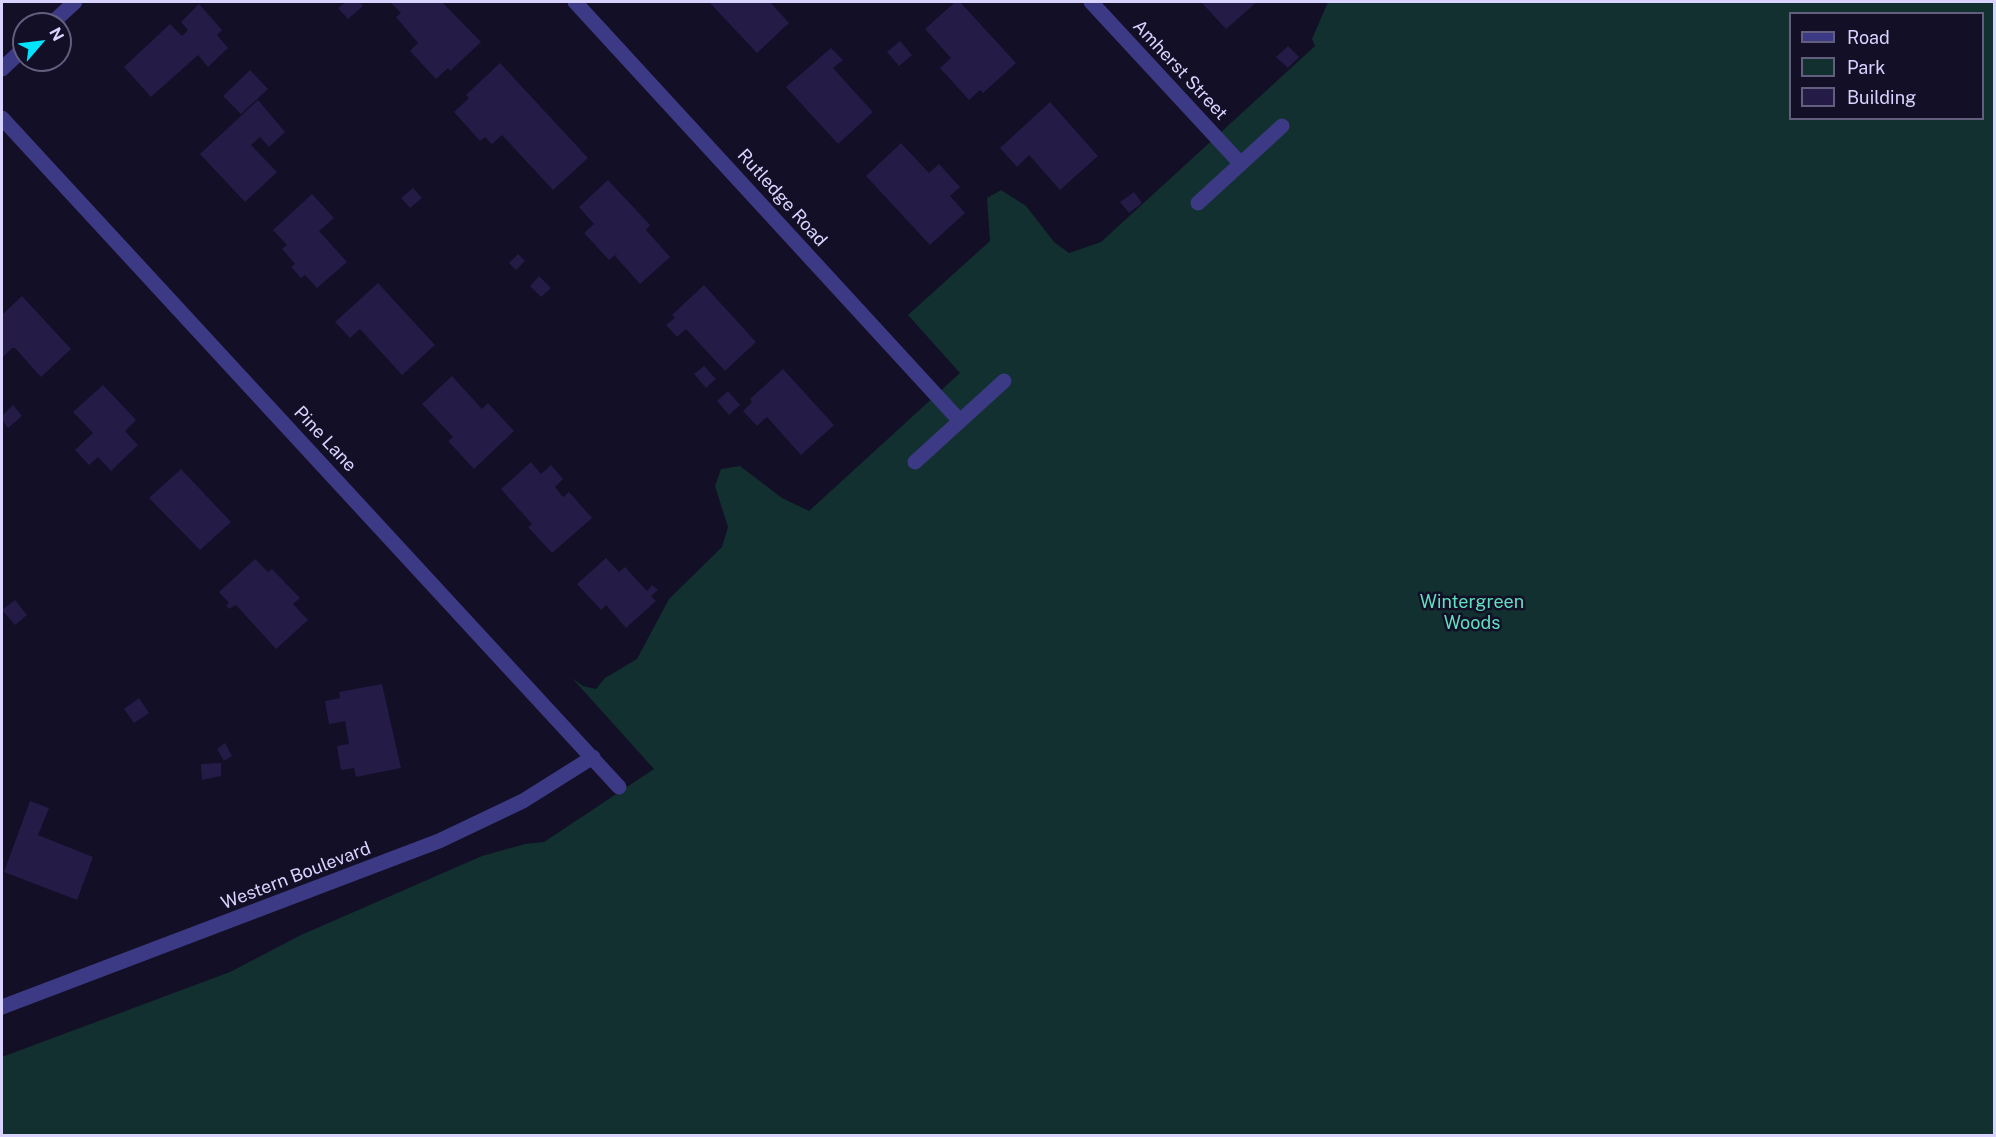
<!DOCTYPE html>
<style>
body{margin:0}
#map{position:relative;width:1996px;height:1137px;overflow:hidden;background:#130f26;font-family:"Public Sans",sans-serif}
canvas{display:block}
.frame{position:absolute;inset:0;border:3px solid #d9d4ff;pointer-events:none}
.legend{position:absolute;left:1789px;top:12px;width:195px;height:108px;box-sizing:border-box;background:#130f26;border:2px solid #625e7d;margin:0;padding:8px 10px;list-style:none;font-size:18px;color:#d9d4ff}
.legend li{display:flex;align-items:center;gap:12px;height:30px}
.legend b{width:30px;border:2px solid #625e7d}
.north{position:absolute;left:12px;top:12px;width:60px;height:60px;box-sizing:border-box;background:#130f26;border:2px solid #625e7d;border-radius:50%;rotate:62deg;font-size:16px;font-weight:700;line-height:24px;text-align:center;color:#d9d4ff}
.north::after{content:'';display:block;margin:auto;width:21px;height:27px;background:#00e5ff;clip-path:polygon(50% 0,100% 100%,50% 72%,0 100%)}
</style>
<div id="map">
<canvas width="1996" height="1137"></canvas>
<div class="frame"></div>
<ul class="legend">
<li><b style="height:8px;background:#3d3a85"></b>Road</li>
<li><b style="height:16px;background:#12302f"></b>Park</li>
<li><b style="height:16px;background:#241b47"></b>Building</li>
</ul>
<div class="north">N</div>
</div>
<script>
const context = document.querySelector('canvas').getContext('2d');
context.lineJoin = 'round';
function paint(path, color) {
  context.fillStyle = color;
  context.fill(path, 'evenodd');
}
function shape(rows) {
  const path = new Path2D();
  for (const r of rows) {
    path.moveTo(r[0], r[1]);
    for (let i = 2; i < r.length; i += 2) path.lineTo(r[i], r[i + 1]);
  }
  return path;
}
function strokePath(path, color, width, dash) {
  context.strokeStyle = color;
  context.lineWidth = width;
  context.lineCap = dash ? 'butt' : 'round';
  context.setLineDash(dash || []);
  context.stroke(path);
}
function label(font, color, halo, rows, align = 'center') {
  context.font = font + ' "Public Sans",sans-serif';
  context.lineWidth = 5;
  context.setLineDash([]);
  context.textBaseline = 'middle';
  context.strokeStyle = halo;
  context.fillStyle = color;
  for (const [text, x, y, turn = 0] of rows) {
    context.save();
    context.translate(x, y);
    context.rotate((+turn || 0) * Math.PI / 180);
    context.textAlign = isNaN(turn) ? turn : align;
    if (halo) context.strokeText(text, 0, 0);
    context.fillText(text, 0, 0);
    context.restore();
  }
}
const green = shape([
 [1328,2,1994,2,1994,1135,2,1136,2,1057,230,972,301,935,482,856,525,844,544,842,654,769,572,678,583,686,596,689,605,678,637,659,669,599,722,547,728,527,715,486,721,469,740,466,782,498,809,511,960,373,908,315,990,241,987,198,1001,190,1026,206,1054,242,1069,253,1101,242,1315,46,1312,39],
 [1790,14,1982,14,1982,118,1790,118]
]);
const building = shape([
 [346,2,359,2,363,6,348,19,338,8],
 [390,2,442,2,481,42,450,71,448,68,436,79,410,51,418,43,396,17,401,13],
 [709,2,770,2,789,23,757,53],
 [955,2,960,2,1016,63,983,93,980,90,969,100,940,68,951,58,925,29],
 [1201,2,1257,2,1226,29],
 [199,4,222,30,217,35,228,48,208,67,198,55,151,97,124,67,170,24,182,36,188,30,181,22],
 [900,41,912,55,899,66,887,52],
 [1288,46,1299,57,1288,68,1276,57],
 [831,48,843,60,833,68,873,112,838,144,786,87],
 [500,63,588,158,553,190,502,135,492,144,485,137,480,141,454,112,469,98,466,95],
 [250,70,268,89,241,114,223,96],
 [258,100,285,132,269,147,260,137,251,145,277,172,245,202,200,154],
 [1050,102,1098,156,1060,190,1029,155,1017,167,1000,148],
 [901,143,929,173,939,164,960,187,950,196,965,213,930,245,866,176],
 [608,180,650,225,646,230,670,257,640,284,615,256,619,252,609,260,584,233,594,224,579,207],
 [413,188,422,198,410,208,401,198],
 [1134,192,1142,203,1129,213,1120,202],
 [312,194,334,218,319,231,347,262,317,288,305,275,301,278,291,267,295,264,282,249,287,245,273,230],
 [518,254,525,261,516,270,509,263],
 [539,276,551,288,541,297,530,286],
 [378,283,435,345,402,375,360,329,350,338,335,322],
 [704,285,756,342,725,371,686,329,677,337,666,325,675,318,672,315],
 [22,296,71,349,41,377,15,348,12,348,2,358,2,315],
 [704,366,716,379,706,388,694,374],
 [783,369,834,425,801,455,767,417,757,426,743,411,752,402,750,399],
 [452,376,482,409,488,403,514,431,474,469,448,441,453,437,422,404],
 [103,385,136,420,125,431,138,445,111,471,98,457,89,465,75,450,93,433,73,412],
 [728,391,740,405,729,415,717,401],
 [13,405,22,416,8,428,2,420,2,416],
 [531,462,541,474,551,465,563,479,555,487,563,497,569,492,592,518,552,553,528,527,532,524,501,489],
 [181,469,231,522,200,550,149,498],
 [606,558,619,572,625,567,647,591,652,585,658,590,651,596,656,601,626,628,606,605,601,610,577,584],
 [255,559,268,572,272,569,300,598,293,604,308,620,276,649,236,605,229,609,226,605,229,603,219,592],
 [15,600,27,615,15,625,2,610],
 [382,684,401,768,356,777,354,768,341,770,337,746,349,744,345,721,329,724,325,701,340,698,339,692],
 [139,698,149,713,134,723,124,709],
 [225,743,232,756,224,761,217,749],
 [221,763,221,776,202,780,201,764],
 [30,801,49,808,38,835,93,857,77,900,4,872]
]);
const street = shape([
 [575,2,960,421],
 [1091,2,1241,164],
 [51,24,75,2],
 [2,69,24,48],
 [2,118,619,787],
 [1198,203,1282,126],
 [915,462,1004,381],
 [2,1007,439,841,523,801,593,757]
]);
const streetNames = [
 ["Amherst Street",1180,70,47],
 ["Rutledge Road",782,198,48],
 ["Pine Lane",325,439,47],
 ["Western Boulevard",296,876,-21]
];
const parkNames = [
 ["Wintergreen",1472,602],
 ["Woods",1472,623]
];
paint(green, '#12302f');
paint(building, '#241b47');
strokePath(street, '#3d3a85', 15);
label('18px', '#d9d4ff', '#130f26', streetNames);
label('18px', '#5fe0c0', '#130f26', parkNames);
</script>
